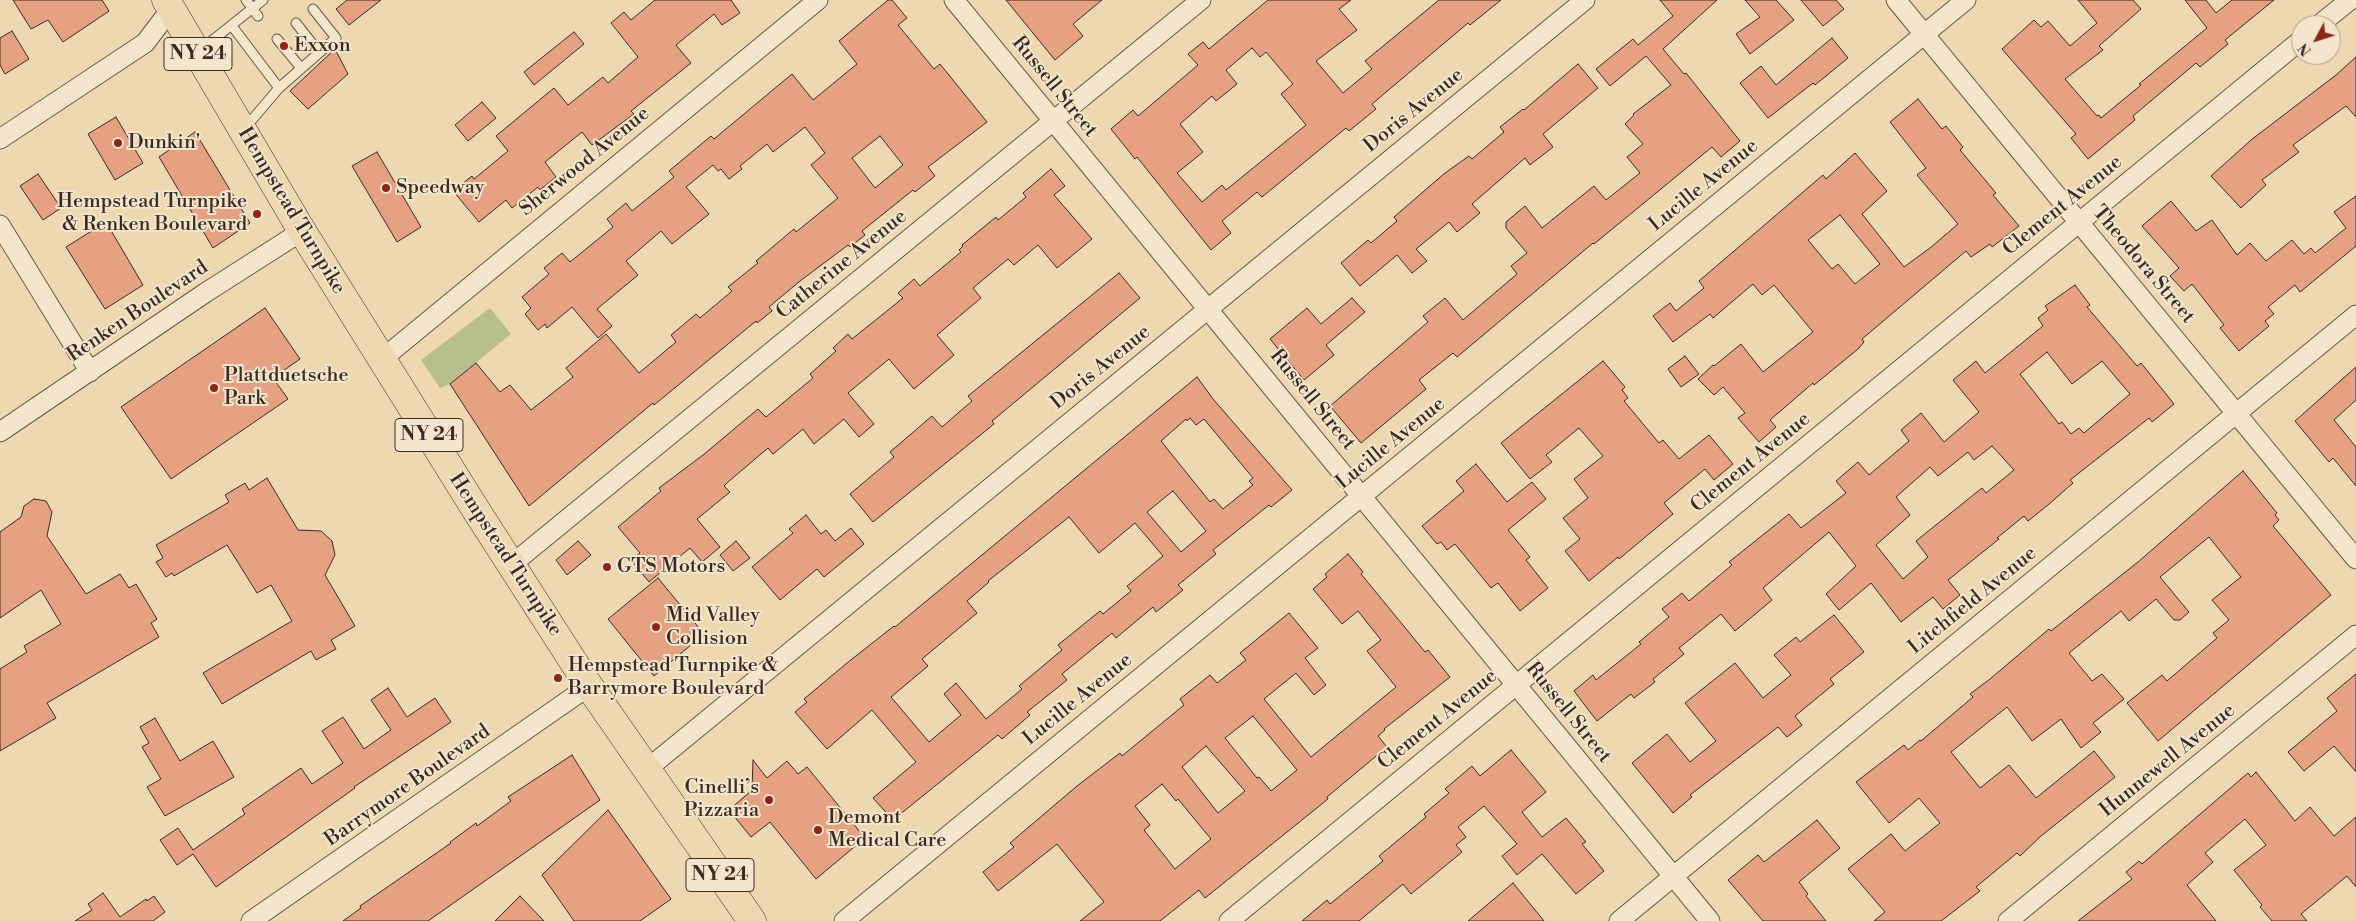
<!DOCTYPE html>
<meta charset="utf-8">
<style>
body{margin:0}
#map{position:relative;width:2356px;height:921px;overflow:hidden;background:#eed8b0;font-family:"Libre Bodoni",serif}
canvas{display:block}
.north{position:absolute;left:2291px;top:15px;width:50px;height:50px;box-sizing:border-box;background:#f4e6cc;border:1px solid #aa9b88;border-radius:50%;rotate:230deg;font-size:14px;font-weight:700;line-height:20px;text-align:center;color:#3a2b23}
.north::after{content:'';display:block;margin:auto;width:18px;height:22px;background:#8f2418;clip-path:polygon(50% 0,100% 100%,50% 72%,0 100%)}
</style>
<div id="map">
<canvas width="2356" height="921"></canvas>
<div class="north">N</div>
</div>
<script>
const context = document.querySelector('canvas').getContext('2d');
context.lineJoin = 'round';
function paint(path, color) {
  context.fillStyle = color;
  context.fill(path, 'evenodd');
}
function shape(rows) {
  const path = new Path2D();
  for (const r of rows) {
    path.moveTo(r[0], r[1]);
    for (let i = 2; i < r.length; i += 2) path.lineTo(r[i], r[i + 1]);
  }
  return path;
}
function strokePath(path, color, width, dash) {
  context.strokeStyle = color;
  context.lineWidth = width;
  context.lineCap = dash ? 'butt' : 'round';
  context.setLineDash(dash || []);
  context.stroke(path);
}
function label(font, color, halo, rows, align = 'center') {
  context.font = font + ' "Libre Bodoni",serif';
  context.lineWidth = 4;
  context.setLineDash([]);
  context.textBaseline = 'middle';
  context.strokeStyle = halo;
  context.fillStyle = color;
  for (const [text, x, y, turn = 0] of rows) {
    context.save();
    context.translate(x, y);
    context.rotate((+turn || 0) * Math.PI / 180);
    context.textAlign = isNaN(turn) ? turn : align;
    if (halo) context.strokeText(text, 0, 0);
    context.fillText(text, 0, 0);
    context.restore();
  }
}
const green = shape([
 [490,308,511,334,450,384,440,388,421,360]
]);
const building = shape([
 [13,0,102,0,109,11,63,42,48,20,31,29,13,0],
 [347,0,381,0,349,25,336,9,347,0],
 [655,0,731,0,740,13,722,25,714,14,676,45,691,63,631,111,634,114,592,145,582,132,545,162,556,177,540,190,538,187,512,208,506,200,479,222,453,191,472,176,474,179,508,151,496,136,554,88,568,105,603,77,608,83,638,57,611,23,624,12,631,20,655,0],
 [888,0,892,0,907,18,898,25,934,69,940,64,987,122,928,167,935,176,915,192,913,190,862,231,865,235,850,247,848,245,800,281,769,307,772,311,757,323,756,321,654,405,653,403,529,506,450,384,476,363,500,392,510,385,531,410,573,377,566,368,606,334,639,373,676,342,671,335,696,314,700,318,732,291,728,287,758,263,756,261,794,229,796,232,838,198,811,165,825,153,805,127,773,152,767,144,740,166,742,169,729,179,721,169,718,171,713,165,686,187,709,214,672,244,661,231,626,261,638,275,597,309,612,326,598,338,572,307,547,328,545,324,538,330,525,314,531,308,522,297,549,274,544,268,562,253,570,262,613,227,607,219,626,203,632,211,674,177,669,171,711,136,714,139,792,74,813,100,857,64,839,41,888,0],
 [880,136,903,165,875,188,852,158,880,136],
 [1006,0,1102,0,1073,24,1083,36,1055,60,1006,0],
 [1268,0,1351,0,1339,9,1357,30,1316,61,1343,93,1372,69,1365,61,1439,0,1501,0,1470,25,1468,23,1372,104,1376,109,1349,131,1346,128,1262,197,1257,192,1222,221,1231,233,1211,250,1137,157,1135,159,1111,129,1133,110,1138,116,1198,65,1188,54,1203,42,1209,49,1268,0],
 [1252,48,1260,57,1266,52,1293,84,1281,94,1306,125,1226,190,1222,185,1202,202,1177,173,1203,152,1180,124,1212,96,1216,101,1237,84,1226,70,1252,48],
 [1660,0,1717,0,1663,49,1684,74,1686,73,1740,141,1721,157,1712,147,1594,244,1593,243,1457,357,1453,353,1419,380,1426,389,1361,443,1330,406,1428,322,1423,316,1445,298,1463,320,1517,274,1511,266,1527,253,1506,228,1506,222,1525,206,1542,228,1594,186,1606,200,1640,173,1627,157,1643,144,1625,124,1634,115,1633,114,1671,85,1646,56,1610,86,1596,69,1633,39,1638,45,1673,16,1660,0],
 [1745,0,1776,0,1794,20,1750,54,1736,34,1760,17,1745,0],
 [1801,0,1836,0,1844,9,1823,26,1801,0],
 [2078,0,2133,0,2141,9,2099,46,2103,50,2065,79,2097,116,2099,115,2101,118,2141,85,2139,84,2207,28,2185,0,2206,0,2216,13,2232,0,2274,0,2225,40,2228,44,2200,67,2196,63,2133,116,2135,120,2088,159,2071,138,2076,134,2002,49,2034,20,2041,27,2048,21,2070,46,2097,23,2078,0],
 [12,31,29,59,5,74,0,65,0,38,12,31],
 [574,32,584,44,534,85,524,72,574,32],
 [1832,38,1848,58,1815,85,1813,83,1768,118,1740,83,1761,66,1776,85,1832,38],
 [335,49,348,74,308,109,290,91,335,49],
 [2356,57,2356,117,2346,106,2293,145,2299,152,2262,180,2266,185,2241,208,2211,176,2251,140,2336,75,2356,57],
 [1578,64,1598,88,1543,134,1553,147,1530,165,1525,158,1472,204,1480,213,1457,232,1449,222,1416,249,1427,261,1412,273,1397,255,1360,286,1341,263,1368,240,1371,243,1397,221,1394,217,1445,173,1469,156,1472,159,1504,132,1500,127,1523,109,1524,110,1578,64],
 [1918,99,1942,129,1946,126,1963,147,1960,150,1996,193,1993,195,2019,226,1992,247,1990,244,1971,257,1966,251,1862,339,1864,342,1858,349,1814,385,1813,383,1770,420,1776,427,1759,442,1738,418,1745,413,1723,387,1714,395,1698,379,1713,365,1714,366,1741,344,1763,372,1813,332,1774,285,1762,295,1753,284,1713,318,1710,314,1673,342,1653,316,1670,303,1676,311,1704,288,1699,281,1823,175,1826,179,1855,153,1887,191,1862,214,1904,267,1930,248,1958,224,1917,175,1926,168,1890,122,1918,99],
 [1840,215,1880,264,1855,284,1838,264,1832,269,1808,240,1840,215],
 [482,102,496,118,468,141,455,125,482,102],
 [116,117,143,163,115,180,88,134,116,117],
 [195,132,250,223,213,248,159,157,195,132],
 [377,152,421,227,397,242,352,166,377,152],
 [1051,169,1065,186,1054,195,1092,239,1057,268,1038,245,1014,265,1008,259,973,288,981,298,937,335,954,355,914,389,889,359,848,393,874,424,859,437,844,419,814,444,803,429,773,454,768,448,728,482,724,486,730,492,697,519,720,547,702,562,690,548,649,582,631,560,640,553,618,527,661,491,659,488,703,455,758,409,766,417,813,378,810,374,836,351,833,348,848,334,852,339,903,298,898,293,914,279,920,286,961,252,959,250,963,246,962,245,996,217,998,220,1026,197,1023,193,1051,169],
 [38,174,61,208,43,220,20,186,38,174],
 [2356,196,2356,246,2300,292,2295,285,2268,307,2274,314,2265,321,2269,326,2239,351,2220,328,2224,325,2192,284,2184,291,2170,276,2179,268,2142,226,2171,201,2196,231,2212,220,2237,255,2250,243,2266,261,2292,240,2304,254,2311,248,2315,253,2346,228,2334,212,2356,196],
 [106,222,143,285,105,309,66,247,106,222],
 [1119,273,1140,298,992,421,994,424,873,522,850,494,894,457,890,452,932,416,942,427,972,401,968,396,1119,273],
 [2075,285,2090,305,2087,307,2137,366,2141,363,2174,404,2152,422,2149,418,2070,480,2073,483,2048,505,2028,521,2024,516,1997,538,1999,539,1948,580,1960,595,1943,609,1933,597,1901,622,1871,583,1839,610,1826,594,1856,566,1829,532,1763,588,1772,600,1735,631,1721,614,1679,648,1684,654,1653,679,1655,682,1634,698,1631,694,1597,721,1574,691,1593,675,1596,680,1641,644,1639,642,1669,617,1662,609,1682,593,1689,601,1732,565,1729,562,1789,514,1801,528,1846,493,1836,481,1858,462,1869,475,1909,441,1901,430,1921,413,1944,442,1979,412,1953,380,1976,361,1985,373,2043,326,2038,318,2048,310,2045,306,2075,285],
 [2047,352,2072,384,2102,361,2130,394,2084,433,2079,428,2071,434,2062,422,2059,424,2020,374,2047,352],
 [1992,446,2014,470,1986,493,1982,488,1916,541,1928,557,1903,579,1876,545,1910,515,1896,497,1930,467,1938,476,1968,452,1974,460,1992,446],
 [1352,298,1365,312,1326,345,1334,355,1304,380,1270,339,1307,308,1321,324,1352,298],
 [265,308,300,359,273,378,288,399,171,479,121,407,265,308],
 [1685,356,1699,374,1681,387,1668,369,1685,356],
 [1603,361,1625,387,1622,390,1628,398,1624,401,1659,443,1663,440,1679,459,1709,435,1733,464,1714,480,1705,469,1664,503,1673,514,1619,559,1618,557,1589,581,1565,551,1580,539,1563,518,1588,498,1574,479,1603,456,1579,428,1546,455,1552,462,1530,479,1501,443,1603,361],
 [2356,367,2356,400,2334,420,2356,447,2356,486,2333,458,2329,462,2295,421,2356,367],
 [1197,377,1213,399,1292,490,1271,507,1269,505,1213,550,1216,554,1178,585,1183,590,1156,612,1153,607,1116,638,1112,633,1062,674,1067,680,1027,712,1030,715,1002,739,998,735,893,820,873,798,916,762,872,710,827,749,795,712,807,702,804,699,847,663,894,626,895,627,1197,377],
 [1190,418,1196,425,1204,419,1253,478,1249,481,1253,485,1223,509,1214,499,1210,502,1161,441,1186,419,1187,421,1190,418],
 [1173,491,1206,531,1181,552,1147,512,1173,491],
 [1069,517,1099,553,1135,523,1163,556,1127,586,1131,591,1103,614,1100,611,1058,645,1062,650,1019,686,1022,689,986,719,956,683,944,694,961,715,929,742,891,697,928,666,922,659,977,613,967,601,989,582,988,581,1069,517],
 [1476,464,1507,502,1532,482,1546,499,1508,530,1530,557,1526,560,1548,588,1520,611,1498,583,1491,588,1455,544,1447,550,1441,542,1437,544,1422,526,1464,491,1456,481,1476,464],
 [2243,471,2277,513,2275,515,2279,520,2273,526,2331,595,2158,741,2127,703,2162,675,2167,681,2217,638,2213,633,2229,620,2212,600,2241,577,2209,537,2160,577,2189,612,2180,620,2174,620,2156,599,2129,621,2121,611,2069,653,2092,681,2102,674,2124,699,2093,723,2101,732,2081,748,2061,719,2032,741,2007,707,1951,752,1980,788,2009,765,2036,798,2094,751,2115,777,2041,836,2020,856,2017,853,1976,887,1980,891,1941,921,1874,921,1885,912,1848,869,1891,834,1905,851,1940,823,1919,798,1889,823,1856,782,1904,745,1908,750,1920,740,1921,741,1973,697,1970,694,1990,679,2049,629,2051,631,2138,562,2243,471],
 [267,478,298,530,321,531,332,541,335,555,325,575,355,626,331,640,336,649,316,660,311,651,222,704,203,673,292,621,271,585,257,593,227,545,174,576,172,573,166,577,156,562,163,558,156,545,229,502,225,495,245,483,249,490,267,478],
 [34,499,46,501,52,512,47,536,86,594,120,574,129,588,136,584,157,619,151,623,159,637,47,703,56,718,0,751,0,669,27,652,24,646,61,624,41,590,0,618,0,532,21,517,24,506,34,499],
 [806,515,821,534,826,530,835,541,851,528,864,544,824,577,817,569,780,600,752,567,793,533,789,529,806,515],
 [578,541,591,555,567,575,556,560,578,541],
 [736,541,750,558,733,571,720,555,736,541],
 [1348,554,1363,572,1361,574,1416,641,1425,652,1428,650,1450,677,1384,729,1385,730,1378,736,1387,747,1327,797,1328,799,1205,898,1199,890,1160,921,1080,921,1104,902,1057,844,998,891,983,872,1014,847,1010,843,1077,786,1120,753,1122,756,1184,705,1180,699,1210,675,1217,683,1246,660,1240,653,1289,613,1318,648,1305,658,1326,685,1314,695,1296,673,1264,699,1311,757,1396,687,1367,651,1381,640,1358,611,1342,624,1313,589,1327,577,1325,574,1348,554],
 [1253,716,1297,770,1271,791,1259,777,1257,778,1225,738,1253,716],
 [1206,746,1245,791,1218,813,1182,767,1206,746],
 [1162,784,1176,801,1178,799,1211,839,1175,869,1144,830,1150,825,1135,806,1162,784],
 [658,578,704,634,654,676,608,619,658,578],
 [1834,615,1864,652,1830,679,1834,684,1795,716,1802,725,1787,737,1778,727,1690,795,1692,797,1673,813,1632,763,1667,734,1690,762,1716,741,1685,703,1735,663,1763,698,1791,675,1774,655,1796,637,1800,642,1834,615],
 [2356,674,2356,772,2334,746,2304,771,2288,752,2337,711,2327,698,2356,674],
 [388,688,407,717,435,698,451,722,354,787,355,788,216,887,193,854,177,865,160,840,178,828,193,850,245,814,242,809,301,768,312,784,343,763,322,731,343,717,364,749,391,730,371,700,388,688],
 [155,718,180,761,213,741,234,777,165,816,147,787,161,779,142,747,149,743,140,727,155,718],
 [1511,750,1546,792,1522,812,1542,837,1566,818,1586,842,1582,844,1604,871,1576,894,1542,854,1517,875,1502,856,1517,844,1484,806,1458,827,1466,837,1456,845,1462,852,1411,894,1403,884,1359,921,1302,921,1327,900,1330,904,1383,861,1379,856,1426,817,1424,814,1449,793,1445,789,1472,766,1480,776,1511,750],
 [572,755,600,800,428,921,343,921,361,908,360,906,451,843,450,842,476,823,477,826,511,801,508,797,572,755],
 [753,760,767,778,787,761,798,774,807,767,865,838,816,879,770,822,751,837,729,810,752,790,753,760],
 [2256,772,2295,821,2310,807,2334,836,2356,817,2356,887,2347,876,2301,914,2307,921,2272,921,2260,907,2262,905,2234,870,2266,845,2245,819,2205,853,2213,862,2187,885,2216,921,2078,921,2132,879,2126,872,2139,861,2142,864,2248,773,2251,777,2256,772],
 [608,810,671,899,640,921,574,921,542,875,608,810],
 [1817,820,1840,848,1799,882,1808,894,1806,896,1826,921,1763,921,1728,880,1758,855,1764,862,1817,820],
 [1513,883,1544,921,1468,921,1513,883],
 [103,893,120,917,146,899,147,901,154,896,165,912,153,921,75,921,92,910,88,904,103,893],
 [520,896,544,921,495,921,520,896]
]);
const service = shape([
 [246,0,258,16],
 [296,23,319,52],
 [232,26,279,88],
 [277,39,301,68],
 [199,51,263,0],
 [245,128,279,88,336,38,313,9]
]);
const minor = shape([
 [954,0,1710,921],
 [1896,0,2356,559],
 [2319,25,2350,0],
 [0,139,145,43,171,9],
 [0,225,90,372],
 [381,360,818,0],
 [0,432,205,293,302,231],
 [511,565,1201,0],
 [646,770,1585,0],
 [251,921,589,686],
 [844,921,1966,0],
 [1229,921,2301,40],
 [1619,921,2356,315],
 [2008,921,2356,635]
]);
const primary = shape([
 [166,0,302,231,476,510,589,686,752,921]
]);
const markers = [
 [284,46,5,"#8f2418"],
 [118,143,5,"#8f2418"],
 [386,188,5,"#8f2418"],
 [257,214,5,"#8f2418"],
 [214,388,5,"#8f2418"],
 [607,567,5,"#8f2418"],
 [656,627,5,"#8f2418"],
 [558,678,5,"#8f2418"],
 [769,800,5,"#8f2418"],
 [818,830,5,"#8f2418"]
];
const shields = [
 [198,54,68],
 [429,435,68],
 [720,875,68]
];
const shieldNames = [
 ["NY 24",198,54],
 ["NY 24",429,435],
 ["NY 24",720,875]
];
const poiNames = [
 ["Exxon",294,46],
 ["Dunkin'",128,143],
 ["Speedway",396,188],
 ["Hempstead Turnpike",247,202,"right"],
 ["& Renken Boulevard",247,225,"right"],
 ["Plattduetsche",224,376],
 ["Park",224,399],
 ["GTS Motors",617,567],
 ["Mid Valley",666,616],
 ["Collision",666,639],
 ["Hempstead Turnpike &",568,666],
 ["Barrymore Boulevard",568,689],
 ["Cinelli’s",759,788,"right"],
 ["Pizzaria",759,811,"right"],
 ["Demont",828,818],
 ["Medical Care",828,841]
];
const streetNames = [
 ["Russell Street",1054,87,51],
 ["Doris Avenue",1414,111,-39],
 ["Sherwood Avenue",585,162,-39],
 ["Lucille Avenue",1704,186,-39],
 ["Clement Avenue",2063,206,-39],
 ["Hempstead Turnpike",291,211,59],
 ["Catherine Avenue",842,265,-39],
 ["Theodora Street",2143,265,50],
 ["Renken Boulevard",138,312,-34],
 ["Doris Avenue",1101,368,-39],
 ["Russell Street",1312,400,51],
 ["Lucille Avenue",1391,444,-39],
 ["Clement Avenue",1751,463,-39],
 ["Hempstead Turnpike",505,555,57],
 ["Litchfield Avenue",1973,601,-39],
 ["Lucille Avenue",1078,700,-39],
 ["Russell Street",1568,713,51],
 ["Clement Avenue",1438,720,-39],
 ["Hunnewell Avenue",2168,761,-39],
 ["Barrymore Boulevard",408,786,-35]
];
paint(green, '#b7bf8c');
paint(building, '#e5a182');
strokePath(building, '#3a2b23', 1);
strokePath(service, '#675646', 11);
strokePath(minor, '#675646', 21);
strokePath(primary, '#3a2b23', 29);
strokePath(service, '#f4e6cc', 9);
strokePath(minor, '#f4e6cc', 19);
strokePath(primary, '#eed8b0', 28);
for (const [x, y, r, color] of markers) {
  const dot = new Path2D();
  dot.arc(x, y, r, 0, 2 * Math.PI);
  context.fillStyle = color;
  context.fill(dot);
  strokePath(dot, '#f4e6cc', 2);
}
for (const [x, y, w] of shields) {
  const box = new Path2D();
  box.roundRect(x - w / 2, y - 16.5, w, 33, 4);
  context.fillStyle = '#f4e6cc';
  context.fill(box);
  strokePath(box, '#3a2b23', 1);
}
label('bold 19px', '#3a2b23', null, shieldNames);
label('20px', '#3a2b23', '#f4e6cc', poiNames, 'left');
label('20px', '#3a2b23', '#f4e6cc', streetNames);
</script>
